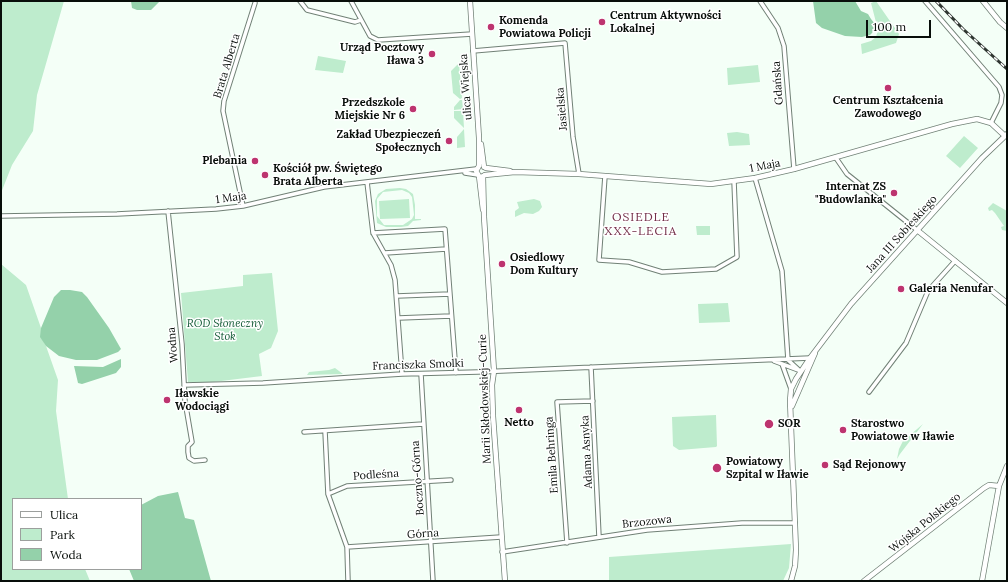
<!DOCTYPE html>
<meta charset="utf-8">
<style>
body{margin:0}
#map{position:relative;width:1008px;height:582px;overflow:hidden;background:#f4fff7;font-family:Lora,serif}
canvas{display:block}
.frame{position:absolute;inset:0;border:2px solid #080e0a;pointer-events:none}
.legend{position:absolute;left:12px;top:498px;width:130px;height:72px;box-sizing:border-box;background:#fff;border:1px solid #9c9f9d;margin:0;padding:5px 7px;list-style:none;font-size:12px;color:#080e0a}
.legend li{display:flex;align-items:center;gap:8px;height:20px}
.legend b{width:20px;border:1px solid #9c9f9d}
.scale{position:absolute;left:866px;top:20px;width:65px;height:18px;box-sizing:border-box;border:2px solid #080e0a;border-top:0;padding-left:5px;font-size:12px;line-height:14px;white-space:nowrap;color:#080e0a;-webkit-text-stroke:3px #fff;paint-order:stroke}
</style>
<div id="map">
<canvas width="1008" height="582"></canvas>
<div class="frame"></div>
<ul class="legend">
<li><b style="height:5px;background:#fff"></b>Ulica</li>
<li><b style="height:11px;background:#beeccd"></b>Park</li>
<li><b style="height:11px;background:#94d1aa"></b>Woda</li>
</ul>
<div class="scale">100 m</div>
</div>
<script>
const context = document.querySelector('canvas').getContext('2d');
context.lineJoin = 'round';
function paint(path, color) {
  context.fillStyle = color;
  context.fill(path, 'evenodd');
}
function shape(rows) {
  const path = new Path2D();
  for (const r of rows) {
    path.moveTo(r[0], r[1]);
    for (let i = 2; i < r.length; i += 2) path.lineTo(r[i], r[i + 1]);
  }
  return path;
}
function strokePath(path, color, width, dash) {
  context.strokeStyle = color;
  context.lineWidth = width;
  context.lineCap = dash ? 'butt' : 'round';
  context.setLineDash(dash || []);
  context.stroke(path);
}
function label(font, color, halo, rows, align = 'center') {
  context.font = font + ' Lora,serif';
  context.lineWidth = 3;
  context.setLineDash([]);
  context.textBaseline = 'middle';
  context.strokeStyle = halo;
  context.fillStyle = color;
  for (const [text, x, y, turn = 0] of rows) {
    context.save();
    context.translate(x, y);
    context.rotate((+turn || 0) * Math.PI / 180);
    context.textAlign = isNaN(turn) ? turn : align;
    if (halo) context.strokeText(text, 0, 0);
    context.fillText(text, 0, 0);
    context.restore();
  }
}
const green = shape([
 [1,1,64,1,37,95,33,131,12,165,1,193],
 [876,1,899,34,896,43,862,54,861,44,871,41,876,37,878,30,871,3],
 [318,56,346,61,343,73,315,70],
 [458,64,459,64,462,98,460,99,453,93,451,71],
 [758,65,760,82,728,85,727,68],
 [460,100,462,100,463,109,454,110,454,107],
 [454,111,463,111,464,128,454,118],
 [464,129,465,147,457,148,457,137],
 [737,132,749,134,750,145,729,146,727,133],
 [964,136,978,148,960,168,946,156],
 [400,188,406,189,413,194,415,205,415,219,421,219,421,220,413,221,408,226,401,227,386,227,377,223,375,201,378,194,386,189],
 [402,190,409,193,412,197,414,215,412,219,403,225,384,225,377,216,377,199,383,192],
 [409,199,410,218,380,219,379,201],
 [534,199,540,201,542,207,539,211,533,214,524,213,515,217,515,211,519,208,517,202],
 [993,203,1007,211,1007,231,1002,230,1001,227,1004,226,995,213,992,210,989,211,988,208],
 [696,226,710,226,710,235,697,235],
 [1,264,26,285,41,328,41,337,46,346,58,380,56,411,68,499,13,499,13,569,85,569,90,581,1,581],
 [272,273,278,331,271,348,259,354,262,376,213,382,188,382,181,293,243,286,243,275],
 [728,303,730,322,699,323,698,304],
 [335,368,343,374,307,375,309,372,329,370],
 [716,415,717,446,716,447,679,450,673,446,672,417],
 [923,424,900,454,897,459,899,449,903,441],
 [791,544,789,568,783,581,609,581,609,557]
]);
const water = shape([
 [131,1,160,1,151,10,137,10,132,8],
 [813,1,855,1,861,11,868,14,871,19,875,24,874,31,870,35,862,37,845,36,822,28,816,23],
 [61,290,70,290,82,292,87,297,109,328,121,349,118,352,97,360,76,360,59,356,46,346,40,337,41,328,54,297],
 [121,359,121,367,116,373,82,384,78,383,74,366,103,367],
 [178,492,185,518,194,520,211,581,134,581,129,569,141,569,141,505,158,496]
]);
const minor = shape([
 [300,1,307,10,355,22,361,20],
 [351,1,370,36,378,40,472,34],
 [760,1,778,28,784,46,794,169],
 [925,1,999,87,1002,95,1001,103,991,123],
 [473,51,565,43,573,137,579,174],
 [836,158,847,174,917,230],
 [465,173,478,175],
 [605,176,599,260,629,262,662,272,716,269,737,257,734,181],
 [755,178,782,271,788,360],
 [367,182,373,233,391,265,395,280,402,374],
 [243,206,223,111,224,101,255,3],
 [168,211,182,344,185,401,192,442,188,446,188,452,189,458,194,461,205,460],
 [1,216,117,214,216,209,243,206,324,187,476,169],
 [373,233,445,229,456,373],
 [385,253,446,249],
 [397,296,450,294],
 [399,318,451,316],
 [788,360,800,371],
 [774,361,801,371],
 [782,364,791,389],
 [591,367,599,537],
 [421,374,433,581],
 [184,385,263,383,402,374,478,372,810,358],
 [869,392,906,343,928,291,955,261],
 [325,431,328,494,347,547,348,581],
 [304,432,423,424],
 [328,494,347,486,451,480],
 [567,543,557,402,593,401],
 [347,547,501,537],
 [502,552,647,530,742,523,795,523]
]);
const tertiary = shape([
 [470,1,479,138,479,166],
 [983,1,1000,22,1007,28],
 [481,144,484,167],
 [479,166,476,171,479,176],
 [486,168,510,171],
 [485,175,515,172,579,174,711,184,755,178,794,169,952,124,977,119,991,123,1005,136],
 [479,176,483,210],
 [483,176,484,217,494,371,492,385,493,416,505,581],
 [917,230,1007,303],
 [792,406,815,353],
 [791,581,795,566,796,550,790,401,791,389,796,379,810,358,851,304,982,158,1007,134],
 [864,581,984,488,989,485,999,486],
 [982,581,999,486,1007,466]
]);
const rail = shape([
 [936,1,963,29,1007,69]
]);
const markers = [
 [602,22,4,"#bd346f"],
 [491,27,4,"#bd346f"],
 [432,54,4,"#bd346f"],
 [888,88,4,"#bd346f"],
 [413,109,4,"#bd346f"],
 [449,141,4,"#bd346f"],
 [255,161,4,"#bd346f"],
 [265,175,4,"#bd346f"],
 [894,193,4,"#bd346f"],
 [502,264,4,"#bd346f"],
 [901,289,4,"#bd346f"],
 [167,400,4,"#bd346f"],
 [519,410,4,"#bd346f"],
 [769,424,5,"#bd346f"],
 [843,430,4,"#bd346f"],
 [825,465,4,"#bd346f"],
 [717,468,5,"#bd346f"]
];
const poiNames = [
 ["Centrum Aktywności",610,16],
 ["Lokalnej",610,29],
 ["Komenda",499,21],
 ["Powiatowa Policji",499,34],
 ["Urząd Pocztowy",424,48,"right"],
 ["Iława 3",424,61,"right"],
 ["Centrum Kształcenia",888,101,"center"],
 ["Zawodowego",888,114,"center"],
 ["Przedszkole",405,103,"right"],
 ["Miejskie Nr 6",405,116,"right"],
 ["Zakład Ubezpieczeń",441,135,"right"],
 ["Społecznych",441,148,"right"],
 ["Plebania",247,161,"right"],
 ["Kościół pw. Świętego",273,169],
 ["Brata Alberta",273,182],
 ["Internat ZS",886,187,"right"],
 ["\"Budowlanka\"",886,200,"right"],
 ["Osiedlowy",510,258],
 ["Dom Kultury",510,271],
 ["Galeria Nenufar",909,289],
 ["Iławskie",175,394],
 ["Wodociągi",175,407],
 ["Netto",519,423,"center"],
 ["SOR",778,424],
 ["Starostwo",851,424],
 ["Powiatowe w Iławie",851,437],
 ["Powiatowy",726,462],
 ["Szpital w Iławie",726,475],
 ["Sąd Rejonowy",833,465]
];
const streetNames = [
 ["Brata Alberta",227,66,-73],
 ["Gdańska",778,83,-94],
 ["ulica Wiejska",466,87,-94],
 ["Jasielska",562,109,-95],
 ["1 Maja",765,166,-11],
 ["1 Maja",231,198,-8],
 ["Jana III Sobieskiego",902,234,-48],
 ["Wodna",173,345,-95],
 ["Franciszka Smolki",418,365,-2],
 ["Marii Skłodowskiej-Curie",485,399,-92],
 ["Adama Asnyka",587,452,-93],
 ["Emila Behringa",552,455,-94],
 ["Podleśna",376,475,-4],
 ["Boczno-Górna",418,478,-94],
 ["Brzozowa",647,522,-6],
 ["Wojska Polskiego",925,523,-39],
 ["Górna",423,534,-4]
];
const parkNames = [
 ["ROD Słoneczny",225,324],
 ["Stok",225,337]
];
const neighbourhoodNames = [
 ["OSIEDLE",641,218],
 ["XXX-LECIA",641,232]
];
paint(green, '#beeccd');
paint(water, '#94d1aa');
strokePath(minor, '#718176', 5.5);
strokePath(tertiary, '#718176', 6);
strokePath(minor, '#fff', 3.5);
strokePath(tertiary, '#fff', 4.5);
strokePath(rail, '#2f3631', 3);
strokePath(rail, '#fff', 1.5, [4.5]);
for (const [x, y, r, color] of markers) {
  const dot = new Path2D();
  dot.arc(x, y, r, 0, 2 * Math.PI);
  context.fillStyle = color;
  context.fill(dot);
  strokePath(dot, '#fff', 1.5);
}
label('bold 11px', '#080e0a', '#fff', poiNames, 'left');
label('11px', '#080e0a', '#fff', streetNames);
label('italic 11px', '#165c38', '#fff', parkNames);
context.letterSpacing = '1px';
label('12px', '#743049', '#fff', neighbourhoodNames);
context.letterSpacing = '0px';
</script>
